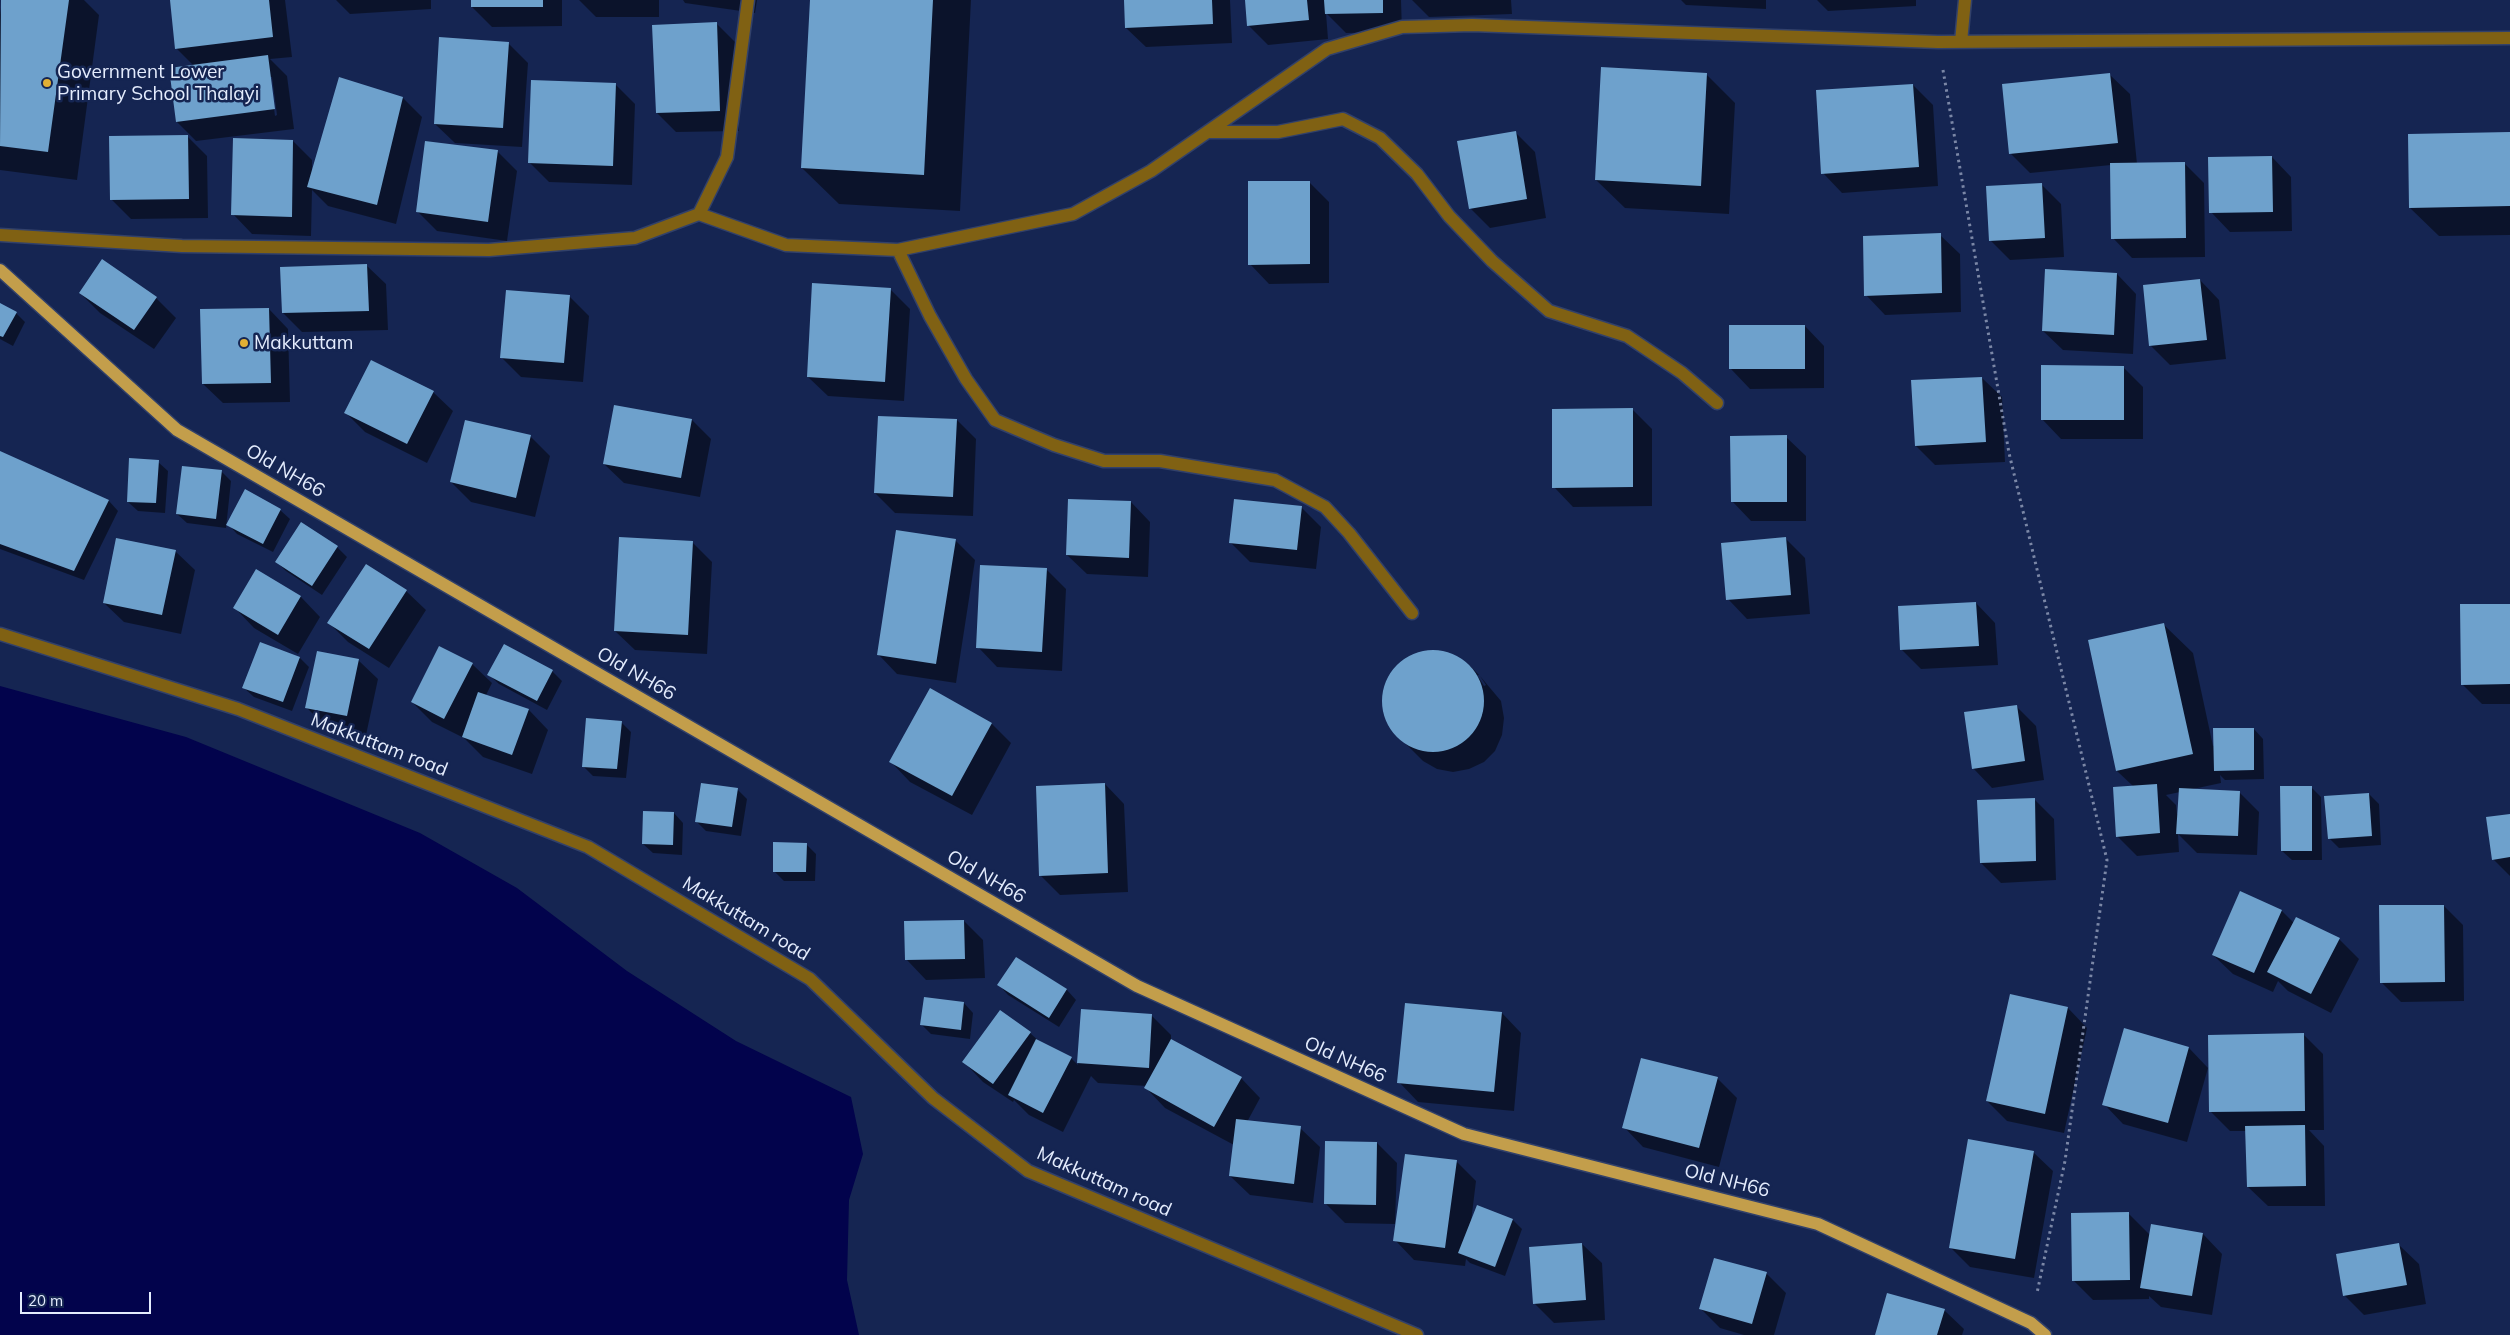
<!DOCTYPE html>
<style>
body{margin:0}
#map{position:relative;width:2510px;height:1335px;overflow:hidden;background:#152552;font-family:Mulish,sans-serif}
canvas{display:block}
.scale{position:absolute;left:20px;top:1292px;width:131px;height:22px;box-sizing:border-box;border:2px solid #e4ecfd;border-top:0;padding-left:6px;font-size:15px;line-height:18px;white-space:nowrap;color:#e4ecfd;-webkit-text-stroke:4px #152552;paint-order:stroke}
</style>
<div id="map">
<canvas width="2510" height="1335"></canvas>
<div class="scale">20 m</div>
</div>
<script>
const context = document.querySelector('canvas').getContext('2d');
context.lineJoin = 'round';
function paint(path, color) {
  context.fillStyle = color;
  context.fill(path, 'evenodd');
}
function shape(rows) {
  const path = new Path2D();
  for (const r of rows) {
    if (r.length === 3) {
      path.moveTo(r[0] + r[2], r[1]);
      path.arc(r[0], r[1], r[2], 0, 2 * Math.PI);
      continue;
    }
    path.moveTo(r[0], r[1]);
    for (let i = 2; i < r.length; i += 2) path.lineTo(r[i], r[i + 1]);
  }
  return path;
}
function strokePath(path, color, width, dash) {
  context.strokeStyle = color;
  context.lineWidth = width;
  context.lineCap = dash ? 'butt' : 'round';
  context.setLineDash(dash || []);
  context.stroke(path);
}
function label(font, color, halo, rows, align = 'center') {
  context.font = font + ' Mulish,sans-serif';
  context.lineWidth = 5;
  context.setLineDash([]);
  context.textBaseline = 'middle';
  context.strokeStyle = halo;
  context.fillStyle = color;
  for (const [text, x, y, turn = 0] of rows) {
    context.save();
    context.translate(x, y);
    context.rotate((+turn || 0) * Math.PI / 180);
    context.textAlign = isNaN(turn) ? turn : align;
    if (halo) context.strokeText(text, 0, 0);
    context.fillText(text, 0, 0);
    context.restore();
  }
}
const water = shape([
 [0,686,186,737,420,833,517,888,627,971,736,1041,851,1097,863,1154,849,1200,847,1280,859,1335,0,1335]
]);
const shadow = shape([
 [2,0,84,0,99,15,77,180,0,170,0,15],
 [171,0,285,0,292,57,270,59,287,76,294,129,196,141,177,122,171,69,194,66,177,49],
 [270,77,272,77,277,115,275,116],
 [336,0,431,0,431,9,350,14],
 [472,0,562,0,562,26,492,27,472,7],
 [579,0,659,0,659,17,596,17],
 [683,0,757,0,755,13,685,3],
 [811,0,971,0,960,211,839,204,802,168],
 [1125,0,1230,0,1232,43,1146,47,1126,28],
 [1246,0,1401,0,1402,32,1346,33,1326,13,1328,39,1268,45,1249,26],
 [1412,0,1511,0,1512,14,1429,17],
 [1681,0,1766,0,1766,9,1686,5],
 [1817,0,1916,0,1916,6,1828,11],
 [716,23,736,43,739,131,676,132,657,113],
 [508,43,528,63,522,147,455,143,435,124],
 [1707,75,1735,103,1729,214,1625,208,1596,180],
 [2110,75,2130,94,2137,164,2184,163,2204,183,2205,257,2132,258,2113,238,2111,165,2030,173,2011,154],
 [615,84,635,104,632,185,549,182,529,162],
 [1913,85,1933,105,1938,186,1842,193,1823,173],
 [403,98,422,117,396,224,328,206,312,190,311,236,252,234,233,214,293,141,312,160,312,171],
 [1515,132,1535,152,1546,218,1490,228,1470,208],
 [2510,133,2510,235,2439,236,2410,208],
 [187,136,207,156,208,218,131,219,111,199],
 [497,151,517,171,507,241,437,231,417,211],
 [2272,157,2291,177,2292,231,2230,232,2211,212],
 [1309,182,1329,202,1329,283,1269,284,1250,264],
 [2041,184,2061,204,2064,257,2010,260,1990,240],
 [1940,235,1960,254,1961,312,1885,315,1866,295],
 [366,265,386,284,388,330,302,332,283,313],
 [2117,274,2136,294,2133,354,2063,350,2043,331],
 [2200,280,2219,300,2226,359,2170,365,2150,345],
 [890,289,910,309,904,401,828,396,808,377],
 [80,293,156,298,176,318,154,349,100,313],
 [569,296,589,316,583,382,521,377,501,357],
 [0,304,16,313,25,322,13,346,0,339],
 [269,309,288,329,290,402,223,403,203,384],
 [1805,326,1824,346,1824,388,1750,389,1731,369],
 [2123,367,2143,387,2143,439,2061,439,2042,419],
 [1982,378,2002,397,2005,462,1935,465,1916,446],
 [433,392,453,411,427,463,365,432,346,413],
 [1632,409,1652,429,1652,506,1573,507,1554,487],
 [692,420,711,439,700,497,624,483,604,464],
 [957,420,976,439,973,516,895,513,875,493],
 [530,436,550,456,535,517,471,502,451,482],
 [1786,437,1806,456,1806,521,1751,521,1732,501],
 [0,453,109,501,118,511,84,580,0,549],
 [158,462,168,471,165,513,138,511,128,502],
 [221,471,231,481,226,528,187,523,177,514],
 [1131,502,1150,522,1148,577,1087,574,1067,555],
 [1301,507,1321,527,1316,569,1250,562,1231,543],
 [280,510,290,519,273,552,237,534,228,524],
 [301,524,337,547,347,557,322,595,286,571,277,562],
 [1786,539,1805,558,1810,614,1747,619,1728,599],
 [955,540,975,560,956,683,897,674,878,654],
 [692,542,712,562,707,654,635,650,615,631],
 [175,551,195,570,181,634,124,622,104,603],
 [1046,569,1066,589,1062,671,997,667,978,647],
 [257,571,301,597,320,617,298,654,254,628,235,608],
 [406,591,426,610,389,668,348,642,329,623],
 [1976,603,1995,623,1998,665,1921,669,1901,649],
 [2510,605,2510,704,2482,704,2462,684],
 [2164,625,2193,653,2213,746,2254,729,2263,739,2264,779,2225,780,2220,775,2221,783,2193,789,2239,792,2259,812,2257,855,2197,853,2178,834,2179,852,2137,856,2117,836,2134,787,2117,771,2089,641],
 [2180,792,2178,814,2177,814,2176,805,2166,795],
 [1440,651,1456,656,1471,667,1479,675,1477,675,1484,686,1486,685,1480,676,1501,701,1504,718,1502,735,1495,751,1484,762,1469,769,1453,772,1437,769,1423,761,1391,729,1384,715,1383,699,1385,684,1394,670,1406,659,1421,652],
 [300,658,309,667,292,711,254,697,244,688],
 [358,660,378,679,366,735,326,727,306,707],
 [472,664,492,683,486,695,529,710,548,730,532,774,483,757,464,738,432,722,412,702],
 [552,671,562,681,547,710,499,684,489,675],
 [930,690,992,724,1011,743,972,815,910,782,891,762],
 [2016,706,2036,726,2044,780,1992,788,1973,768],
 [621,722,631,732,626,778,593,776,583,766],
 [1105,784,1124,804,1128,892,1060,895,1040,875],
 [2311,787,2321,797,2322,860,2292,860,2282,851],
 [738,790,747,799,741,836,706,831,696,821],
 [2369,794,2379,804,2381,845,2339,848,2329,838],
 [2034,799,2054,819,2056,880,2001,883,1981,863],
 [674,813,683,823,682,855,653,853,643,844],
 [2510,815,2510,876,2493,859],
 [806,844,816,854,815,881,784,881,774,871],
 [2241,893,2282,911,2294,923,2339,939,2359,959,2331,1013,2288,991,2278,981,2273,992,2233,974,2213,955],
 [2444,906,2463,925,2464,1001,2401,1002,2381,982],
 [964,921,983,940,985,978,926,980,907,960],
 [1016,959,1067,990,1076,1000,1059,1027,1008,995,999,985],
 [2011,996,2068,1008,2087,1028,2064,1133,2007,1121,1987,1101],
 [964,1003,973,1013,970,1039,931,1034,922,1025],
 [1082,1011,1152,1016,1171,1035,1171,1040,1241,1078,1260,1098,1247,1122,1300,1128,1320,1147,1313,1203,1250,1195,1230,1176,1234,1145,1165,1108,1146,1088,1147,1086,1098,1083,1091,1076,1063,1132,1029,1115,1014,1100,1013,1102,983,1082,964,1062,1030,1033,1041,1043,1071,1058,1078,1065],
 [1502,1013,1521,1033,1514,1111,1418,1102,1399,1082],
 [2125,1030,2189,1048,2208,1068,2187,1142,2123,1124,2104,1104],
 [2303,1034,2323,1054,2324,1130,2309,1130,2324,1146,2325,1206,2268,1206,2248,1187,2247,1131,2230,1131,2211,1112],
 [1717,1078,1737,1098,1719,1167,1643,1147,1624,1127],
 [1377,1143,1397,1163,1395,1224,1345,1223,1325,1203],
 [2033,1152,2053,1171,2034,1278,1970,1267,1951,1248],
 [1457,1162,1476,1181,1471,1222,1513,1220,1522,1229,1505,1276,1470,1263,1466,1259,1465,1266,1414,1260,1395,1240],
 [2129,1214,2150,1235,2152,1226,2203,1234,2222,1254,2212,1315,2161,1307,2149,1296,2149,1299,2093,1300,2073,1280],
 [1582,1244,1602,1263,1605,1320,1554,1323,1534,1303],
 [2399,1245,2419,1264,2426,1304,2364,1315,2344,1295],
 [1766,1273,1786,1293,1774,1335,1744,1335,1720,1328,1701,1309],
 [1944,1310,1964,1329,1962,1335,1876,1335]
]);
const building = shape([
 [1,0,69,0,48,152,0,146],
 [170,0,269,0,273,37,175,49],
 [471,0,543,0,543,7,471,7],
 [810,0,933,0,924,175,801,168],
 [1124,0,1212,0,1213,24,1125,28],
 [1245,0,1307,0,1309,20,1247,26],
 [1324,0,1383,0,1383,13,1325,14],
 [717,22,720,111,656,113,652,25],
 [439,37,509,42,503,128,434,124],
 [268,55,275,109,176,122,169,68],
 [1601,67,1707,73,1701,186,1595,180],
 [2110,73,2118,143,2009,154,2002,84],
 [339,77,403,97,377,205,307,187],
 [531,80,616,83,613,166,528,163],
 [1913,84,1919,167,1821,174,1816,90],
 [1516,131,1527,199,1469,209,1457,141],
 [2510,132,2510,206,2409,208,2408,134],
 [188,135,189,199,110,200,109,136],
 [233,138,293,140,292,217,231,215],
 [425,141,498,150,488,222,416,212],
 [2272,156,2273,212,2209,213,2208,157],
 [2185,162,2186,238,2111,239,2110,163],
 [1248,181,1310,181,1310,264,1248,265],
 [2042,183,2045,238,1989,241,1986,186],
 [1941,233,1942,293,1864,296,1863,236],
 [102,259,157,297,134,330,79,293],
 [367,264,369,311,282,313,280,267],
 [2045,269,2117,273,2114,335,2042,331],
 [2200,279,2207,340,2149,346,2143,285],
 [812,283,891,288,885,382,807,377],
 [506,290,570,295,564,363,500,358],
 [0,303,17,312,3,337,0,336],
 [269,308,271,383,202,384,200,309],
 [1729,325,1805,325,1805,369,1729,369],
 [371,360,434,391,407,444,344,413],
 [2041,365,2124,366,2124,420,2041,420],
 [1982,377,1986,442,1915,446,1911,380],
 [614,405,692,419,681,478,603,464],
 [1633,408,1633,487,1552,488,1552,409],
 [878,416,957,419,953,497,874,493],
 [465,420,531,435,516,498,450,482],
 [1787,435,1787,502,1731,502,1730,436],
 [0,451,109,500,74,571,0,544],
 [129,458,159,460,156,503,127,502],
 [182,466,222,470,216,519,176,514],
 [245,489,281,509,263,544,226,525],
 [1068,499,1131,501,1129,558,1066,555],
 [1234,499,1302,506,1297,550,1229,543],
 [301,522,338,546,312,586,275,562],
 [896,530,956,539,936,664,877,655],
 [619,537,693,541,688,635,614,631],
 [1786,537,1791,595,1726,600,1721,543],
 [116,538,176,550,162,615,103,603],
 [366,564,407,590,369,649,327,623],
 [980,565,1047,568,1042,652,976,648],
 [256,569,301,596,278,635,233,608],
 [1976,602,1979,646,1900,650,1898,606],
 [2460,604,2510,604,2510,684,2461,685],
 [2164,623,2193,754,2116,771,2088,640],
 [260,642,300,657,283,702,242,688],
 [504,644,553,670,537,701,487,675],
 [439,646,473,663,444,719,411,702],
 [1433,701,51],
 [317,651,359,659,347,716,305,708],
 [930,688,992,723,952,796,889,762],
 [478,692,529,709,512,755,462,737],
 [2017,705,2025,761,1972,769,1964,712],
 [586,718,622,721,617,769,582,767],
 [2213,728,2254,728,2254,770,2214,771],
 [701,783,738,788,732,827,695,822],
 [1105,783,1108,873,1039,876,1036,786],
 [2157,784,2160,833,2116,837,2113,787],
 [2280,786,2312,786,2312,851,2281,851],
 [2179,788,2240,791,2238,836,2176,834],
 [2369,793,2372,836,2328,839,2324,796],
 [2035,798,2036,861,1980,863,1977,800],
 [643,811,674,812,673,845,642,844],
 [2510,814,2510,857,2492,860,2486,817],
 [773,842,807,843,806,872,773,872],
 [2240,891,2282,910,2254,973,2212,955],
 [2379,905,2444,905,2445,982,2380,983],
 [2296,917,2340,938,2311,994,2267,972],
 [964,920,965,959,905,960,904,921],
 [1016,957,1067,989,1049,1018,997,985],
 [2010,994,2068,1007,2045,1114,1986,1101],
 [924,997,964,1002,961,1030,920,1025],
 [1405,1003,1502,1012,1494,1092,1397,1083],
 [1081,1009,1152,1014,1149,1068,1077,1063],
 [1000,1010,1031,1032,993,1084,962,1062],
 [2124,1028,2189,1047,2168,1123,2102,1105],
 [2304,1033,2305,1111,2209,1112,2208,1035],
 [1036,1039,1072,1057,1043,1113,1008,1095],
 [1171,1039,1242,1077,1214,1127,1144,1088],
 [1641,1058,1718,1077,1699,1148,1622,1128],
 [1236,1119,1301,1126,1294,1184,1229,1176],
 [2305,1125,2306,1186,2247,1187,2245,1126],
 [1968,1139,2034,1151,2015,1259,1949,1248],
 [1325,1141,1377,1142,1376,1205,1324,1204],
 [1405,1154,1457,1160,1445,1248,1393,1241],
 [1477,1205,1513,1219,1495,1267,1458,1253],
 [2129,1212,2130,1280,2072,1281,2071,1213],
 [2151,1224,2203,1233,2192,1296,2140,1288],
 [1582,1243,1586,1300,1533,1304,1529,1247],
 [2399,1243,2407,1285,2343,1296,2336,1254],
 [1714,1258,1767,1272,1752,1324,1699,1309],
 [1887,1293,1945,1309,1937,1335,1875,1335]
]);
const path = shape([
 [1943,70,2009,453,2107,860,2065,1161,2037,1293]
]);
const minor = shape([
 [1961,42,1965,0],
 [1208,132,1278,132,1343,119,1380,138,1417,174,1449,216,1492,261,1549,311,1627,336,1682,373,1717,403],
 [699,214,786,245,898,250,1073,214,1151,171,1327,49,1402,27,1472,25,1938,42,2510,38],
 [0,235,182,246,489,250,635,238,699,214,727,157,748,0],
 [898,250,930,316,966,379,995,420,1054,445,1104,461,1160,461,1275,480,1325,507,1349,533,1412,613],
 [0,634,238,709,588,847,810,979,933,1098,1028,1171,1417,1335]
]);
const primary = shape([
 [0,270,177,430,1137,986,1464,1134,1818,1224,2031,1323,2045,1335]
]);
const markers = [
 [47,83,5,"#e1af34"],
 [244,343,5,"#e1af34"]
];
const poiNames = [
 ["Government Lower",57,72],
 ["Primary School Thalayi",57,94],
 ["Makkuttam",254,343]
];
const streetNames = [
 ["Old NH66",285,471,30],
 ["Old NH66",636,674,30],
 ["Makkuttam road",379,745,21],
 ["Old NH66",986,877,30],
 ["Makkuttam road",746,919,31],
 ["Old NH66",1345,1060,24],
 ["Old NH66",1727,1181,14],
 ["Makkuttam road",1104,1182,24]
];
paint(water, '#02034c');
paint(shadow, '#0007');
paint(building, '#6ea1cc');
strokePath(minor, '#32416a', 15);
strokePath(primary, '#32416a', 15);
strokePath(path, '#7b87a6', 3, [2.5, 4]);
strokePath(minor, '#806113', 12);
strokePath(primary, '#c39e4b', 12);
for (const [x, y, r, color] of markers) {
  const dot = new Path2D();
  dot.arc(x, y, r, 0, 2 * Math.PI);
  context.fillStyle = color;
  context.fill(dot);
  strokePath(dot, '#152552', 2);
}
label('19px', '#e4ecfd', '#152552', poiNames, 'left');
label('19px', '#e4ecfd', '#152552', streetNames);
</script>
